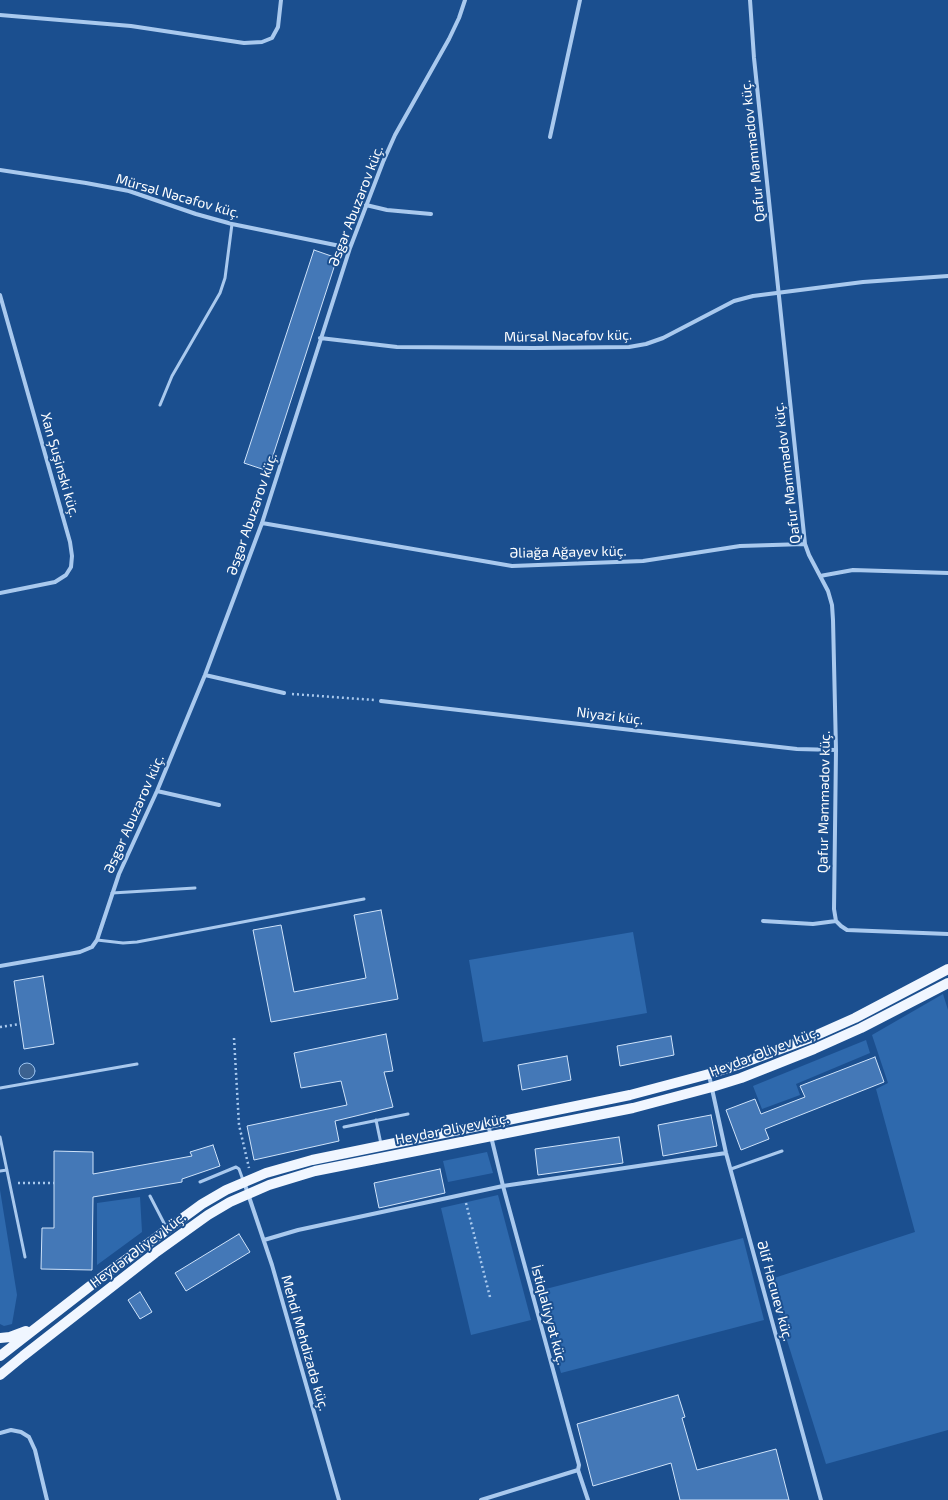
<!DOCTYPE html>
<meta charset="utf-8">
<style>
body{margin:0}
canvas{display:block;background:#1b4f8f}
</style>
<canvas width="948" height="1500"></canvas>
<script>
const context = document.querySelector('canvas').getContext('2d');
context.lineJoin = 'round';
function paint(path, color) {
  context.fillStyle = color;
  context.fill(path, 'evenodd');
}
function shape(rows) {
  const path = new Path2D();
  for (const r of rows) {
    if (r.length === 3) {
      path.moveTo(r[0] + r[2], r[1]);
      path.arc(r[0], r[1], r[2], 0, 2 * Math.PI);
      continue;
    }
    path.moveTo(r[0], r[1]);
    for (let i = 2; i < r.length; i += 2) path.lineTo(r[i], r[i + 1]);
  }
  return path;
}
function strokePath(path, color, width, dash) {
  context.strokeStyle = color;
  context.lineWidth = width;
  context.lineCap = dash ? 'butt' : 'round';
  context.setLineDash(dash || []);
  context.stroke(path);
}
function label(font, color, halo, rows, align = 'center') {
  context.font = font + ' "Exo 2",sans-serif';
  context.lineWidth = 4;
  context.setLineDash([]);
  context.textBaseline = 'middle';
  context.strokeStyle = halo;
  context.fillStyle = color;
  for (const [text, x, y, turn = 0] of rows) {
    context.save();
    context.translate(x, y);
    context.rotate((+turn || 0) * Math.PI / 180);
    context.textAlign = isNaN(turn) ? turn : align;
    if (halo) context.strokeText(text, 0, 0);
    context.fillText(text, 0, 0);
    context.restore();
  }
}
const green = shape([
 [633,932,647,1013,483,1042,469,960],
 [943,994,948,1010,948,1430,826,1464,768,1280,915,1232,876,1089,888,1083,872,1035],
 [866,1040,870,1053,796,1084,800,1095,762,1109,753,1086],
 [487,1152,493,1173,448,1182,443,1161],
 [0,1190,17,1295,12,1324,4,1326,0,1324],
 [498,1195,531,1320,471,1335,441,1208],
 [140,1197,142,1232,97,1265,97,1203],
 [743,1238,764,1320,561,1373,538,1291]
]);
const water = shape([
 [27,1071,8]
]);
const building = shape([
 [314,250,337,258,268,471,244,463,314,250],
 [381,910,398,999,271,1022,253,930,281,925,294,992,366,978,354,915,381,910],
 [43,976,54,1044,24,1049,14,981,43,976],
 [386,1034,393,1071,384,1072,393,1107,335,1121,339,1141,254,1160,247,1126,347,1105,341,1081,301,1088,294,1053,386,1034],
 [671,1036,674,1055,620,1066,617,1046,671,1036],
 [567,1056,571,1080,522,1090,518,1065,567,1056],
 [875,1057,884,1082,765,1129,769,1139,741,1150,726,1110,755,1099,761,1114,805,1097,800,1086,875,1057],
 [711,1115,717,1146,663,1156,658,1125,711,1115],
 [619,1137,623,1163,538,1175,535,1149,619,1137],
 [213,1145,220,1166,182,1179,182,1182,93,1197,92,1270,41,1269,42,1228,54,1228,54,1151,93,1152,93,1174,192,1156,190,1152,213,1145],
 [440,1169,445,1193,379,1208,374,1183,440,1169],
 [239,1234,250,1252,186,1291,175,1273,239,1234],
 [140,1292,152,1312,140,1319,128,1300,140,1292],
 [678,1395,685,1417,682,1418,697,1470,776,1449,789,1500,680,1500,671,1463,593,1486,577,1424,678,1395]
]);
const path = shape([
 [292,694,374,700],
 [0,1027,20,1024],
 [234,1038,239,1125,249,1168],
 [18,1183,54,1183],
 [466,1203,490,1297]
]);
const lane = shape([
 [160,405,172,376,220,293,225,278,232,224],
 [112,893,195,888],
 [97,940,123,943,137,942,364,899],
 [0,1088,137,1064],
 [376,1120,381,1144],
 [344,1127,408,1114],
 [0,1137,25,1257],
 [731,1169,782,1151],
 [0,1171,7,1170],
 [200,1182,236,1167,239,1169,243,1180],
 [150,1196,166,1227]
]);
const street = shape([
 [750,0,754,58,805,544,809,555,828,591,832,605,833,620,836,750,834,909,836,921,841,926,847,930,948,934],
 [0,15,131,26,244,43,262,42,272,38,278,27,281,0],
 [550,137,580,0],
 [0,170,86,183,129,191,196,214,232,224,350,248],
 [366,205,387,210,431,214],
 [0,295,70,542,72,556,71,567,66,575,55,582,0,593],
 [320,338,397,347,533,348,629,347,646,344,663,338,734,301,753,296,863,282,948,276],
 [262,523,512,566,643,561,740,546,805,544],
 [820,576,853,570,948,573],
 [205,675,284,693],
 [381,701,735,742,797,749,836,750],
 [157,791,219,805],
 [763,921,813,924,836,921],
 [0,966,80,952,92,947,97,940,119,874,157,791,205,675,237,590,262,523,350,248,383,162,395,135,449,39,459,18,465,0],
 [709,1075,726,1153,821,1500],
 [488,1124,503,1186,579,1465,578,1470,588,1500],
 [244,1182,272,1265,339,1500],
 [264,1240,298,1230,503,1186,726,1153],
 [0,1433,11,1430,21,1432,29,1437,35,1450,47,1500],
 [481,1500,578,1470]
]);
const primary = shape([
 [0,1338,10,1337,26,1331],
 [0,1356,94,1283,202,1204,226,1190,266,1173,312,1160,630,1095,709,1074,737,1065,810,1038,855,1018,948,969],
 [0,1375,23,1356,155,1253,208,1215,230,1202,269,1185,315,1171,633,1108,712,1087,741,1078,814,1049,861,1028,948,983]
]);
const streetNames = [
 ["Qafur Məmmədov küç.",753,151,-96],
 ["Mürsəl Nəcəfov küç.",178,196,16],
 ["Əsgər Abuzərov küç.",356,206,-69],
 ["Mürsəl Nəcəfov küç.",568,336,-1],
 ["Xan Şuşinski küç.",60,465,74],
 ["Qafur Məmmədov küç.",787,473,-97],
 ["Əsgər Abuzərov küç.",252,514,-71],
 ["Əliağa Ağayev küç.",568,552,-1],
 ["Niyazi küç.",610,716,7],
 ["Qafur Məmmədov küç.",824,802,-89],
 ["Əsgər Abuzərov küç.",134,814,-66],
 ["Heydər Əliyev küç.",764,1052,-21],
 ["Heydər Əliyev küç.",452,1129,-11],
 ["Heydər Əliyev küç.",138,1250,-37],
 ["Əlif Hacıuev küç.",775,1291,75],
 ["İstiqlaliyyət küç.",549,1315,75],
 ["Mehdi Mehdizadə küç.",305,1343,74]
];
paint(green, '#2e69ad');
paint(water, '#3c6290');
strokePath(water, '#9cc4f0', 1);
paint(building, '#4478b7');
strokePath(building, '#cfe3fa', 1);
strokePath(path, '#a9c9ee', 2.5, [2, 3]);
strokePath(lane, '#a9c9ee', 3);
strokePath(street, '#a9c9ee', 4);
strokePath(primary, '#f0f6ff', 10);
label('14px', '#fff', '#1b4f8f', streetNames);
</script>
